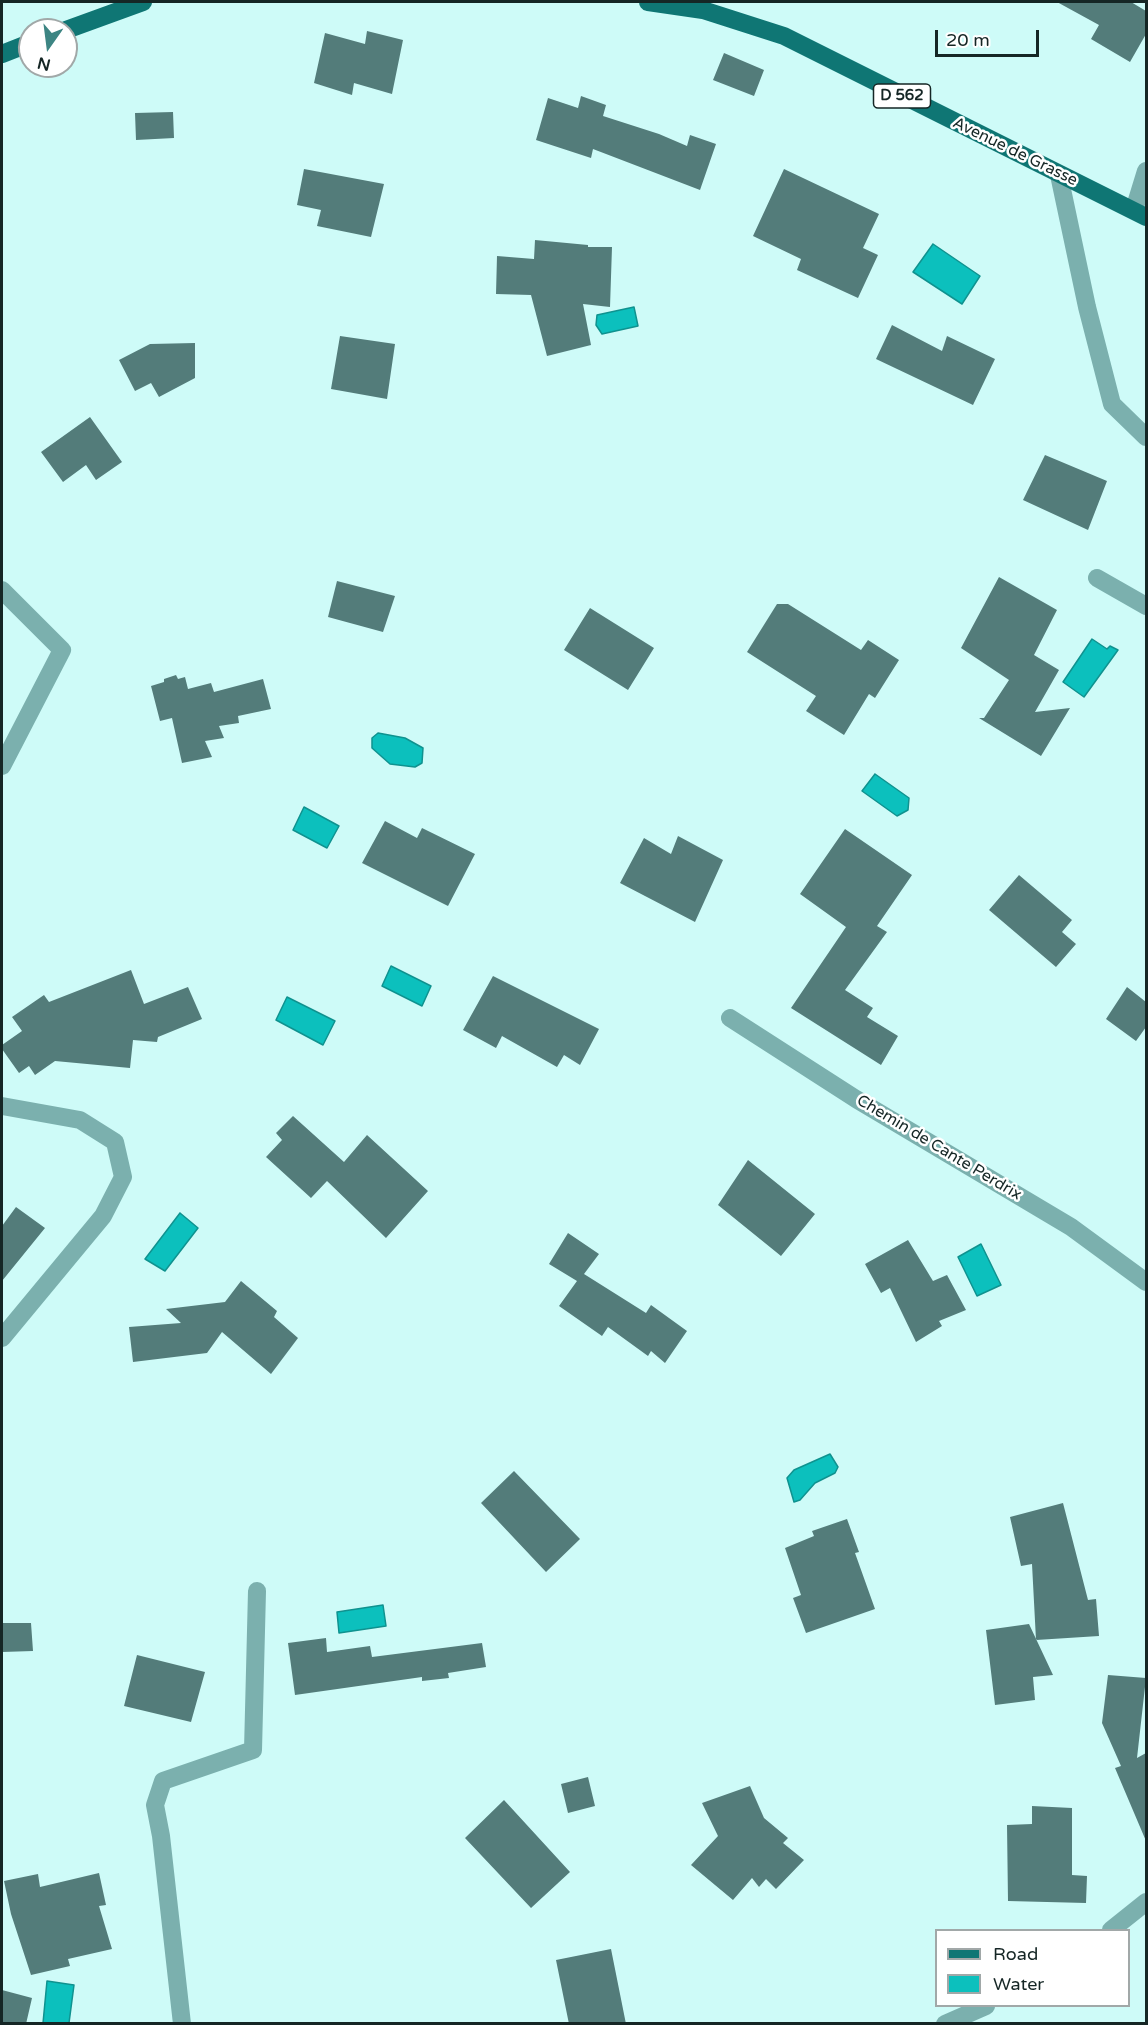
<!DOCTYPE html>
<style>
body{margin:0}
#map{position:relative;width:1148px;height:2025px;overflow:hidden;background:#cefbf8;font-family:"Varela Round",sans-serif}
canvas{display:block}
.frame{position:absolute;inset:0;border:3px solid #152625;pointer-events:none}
.legend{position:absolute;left:935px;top:1929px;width:195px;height:78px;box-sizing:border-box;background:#fff;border:2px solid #a1a8a8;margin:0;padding:8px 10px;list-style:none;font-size:18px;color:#152625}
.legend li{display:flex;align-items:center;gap:12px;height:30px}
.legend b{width:30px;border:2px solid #a1a8a8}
.north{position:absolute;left:18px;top:18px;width:60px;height:60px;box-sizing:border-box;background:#fff;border:2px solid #a1a8a8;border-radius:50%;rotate:194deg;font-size:16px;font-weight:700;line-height:24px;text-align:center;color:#152625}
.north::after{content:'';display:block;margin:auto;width:21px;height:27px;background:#3d8583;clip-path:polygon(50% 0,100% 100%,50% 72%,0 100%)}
.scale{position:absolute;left:935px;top:30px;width:104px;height:27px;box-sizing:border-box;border:3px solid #152625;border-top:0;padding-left:8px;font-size:18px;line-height:21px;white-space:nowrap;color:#152625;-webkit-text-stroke:4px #fff;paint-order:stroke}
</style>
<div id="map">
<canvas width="1148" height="2025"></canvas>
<div class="frame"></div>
<ul class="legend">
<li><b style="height:8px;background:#0f7674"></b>Road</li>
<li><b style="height:16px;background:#0cc0bd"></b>Water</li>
</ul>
<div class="north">N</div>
<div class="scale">20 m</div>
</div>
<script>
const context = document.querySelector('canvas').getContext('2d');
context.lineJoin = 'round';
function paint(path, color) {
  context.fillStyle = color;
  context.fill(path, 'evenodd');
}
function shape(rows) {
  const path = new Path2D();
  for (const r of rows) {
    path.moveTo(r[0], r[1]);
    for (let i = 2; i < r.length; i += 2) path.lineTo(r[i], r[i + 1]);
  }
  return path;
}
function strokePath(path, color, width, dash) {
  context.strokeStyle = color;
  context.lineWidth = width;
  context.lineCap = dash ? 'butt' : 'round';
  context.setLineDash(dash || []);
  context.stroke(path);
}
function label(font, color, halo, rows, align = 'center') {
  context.font = font + ' "Varela Round",sans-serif';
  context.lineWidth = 5;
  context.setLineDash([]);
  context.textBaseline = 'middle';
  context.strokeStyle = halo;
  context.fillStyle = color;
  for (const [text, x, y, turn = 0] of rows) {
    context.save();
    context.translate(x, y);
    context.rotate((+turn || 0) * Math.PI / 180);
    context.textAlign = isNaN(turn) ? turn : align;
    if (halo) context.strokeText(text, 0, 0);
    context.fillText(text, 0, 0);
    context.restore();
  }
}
const water = shape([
 [933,244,980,276,962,304,913,272,933,244],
 [634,307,638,326,602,334,596,325,597,315,634,307],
 [1092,639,1107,649,1110,646,1118,650,1084,697,1063,682,1092,639],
 [378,733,405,738,423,748,422,763,415,767,390,764,372,748,372,738,378,733],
 [875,774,909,798,908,810,897,816,862,791,875,774],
 [304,807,339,826,327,848,293,830,304,807],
 [391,966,431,986,422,1006,382,986,391,966],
 [287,997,335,1021,323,1045,276,1020,287,997],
 [180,1213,198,1228,165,1271,145,1259,180,1213],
 [981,1244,1001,1285,977,1296,958,1257,981,1244],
 [830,1454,838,1467,835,1473,815,1483,800,1500,794,1502,787,1478,794,1470,830,1454],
 [383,1605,386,1626,339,1633,337,1612,383,1605],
 [47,1981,74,1985,69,2023,43,2023,47,1981]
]);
const building = shape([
 [1057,2,1131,2,1146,11,1146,34,1130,62,1091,39,1099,25],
 [367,31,403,40,392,94,354,83,352,95,314,83,325,33,365,44],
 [724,53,764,70,754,96,713,80],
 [581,96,606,105,603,116,659,134,687,146,690,135,716,144,700,190,593,149,591,158,536,140,548,98,578,108],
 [173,112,174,138,136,140,135,113],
 [304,169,384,184,371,237,317,226,321,210,297,205],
 [784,169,879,214,863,248,878,255,858,298,797,270,801,259,753,236],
 [535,240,588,245,588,247,612,247,610,307,583,304,591,345,547,356,531,295,496,294,497,256,534,259],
 [892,325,942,351,947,336,995,359,973,405,876,359],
 [340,336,395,344,387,399,331,389],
 [195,343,195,378,159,397,151,383,135,391,119,360,150,344],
 [90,417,122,462,96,480,86,465,63,482,41,452],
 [1045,455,1107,481,1088,530,1023,500],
 [999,577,1057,610,1034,655,1059,670,1035,712,1070,708,1041,756,979,718,984,718,1009,680,961,648],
 [337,581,395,596,383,632,328,617],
 [777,604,788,604,861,650,868,640,899,660,875,698,869,694,844,735,806,711,816,696,747,652],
 [590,608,654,648,628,690,564,650],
 [176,675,178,679,185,677,188,689,211,683,214,692,263,679,271,709,238,716,239,723,219,726,224,738,205,741,212,757,182,763,172,718,160,721,151,686,164,682,164,679],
 [385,821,417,838,422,828,475,854,448,906,362,863],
 [845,829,912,875,877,926,887,932,845,990,873,1008,867,1017,898,1036,881,1065,791,1008,846,927,800,894],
 [678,836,723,860,695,922,620,883,644,838,671,854],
 [1019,875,1072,920,1062,932,1076,944,1056,967,989,910],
 [131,970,144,1004,188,987,202,1019,158,1037,157,1042,133,1040,130,1068,55,1061,35,1075,29,1066,19,1073,2,1049,2,1045,22,1031,12,1017,44,995,49,1002],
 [493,976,599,1029,580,1065,564,1055,557,1067,502,1036,496,1048,463,1030],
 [1127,987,1146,1002,1146,1027,1136,1041,1106,1019],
 [293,1116,344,1162,367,1135,428,1191,386,1238,327,1181,311,1198,266,1157,282,1140,276,1133],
 [748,1160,815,1214,781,1256,718,1205],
 [16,1207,45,1228,2,1281,2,1226],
 [568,1233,599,1254,584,1274,646,1313,651,1305,687,1331,665,1363,651,1351,648,1356,608,1327,602,1336,559,1306,577,1281,549,1264],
 [908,1240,933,1281,947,1275,966,1310,939,1321,942,1326,916,1342,890,1288,881,1293,865,1264],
 [241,1281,277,1311,274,1317,298,1338,271,1374,222,1332,207,1353,133,1362,129,1327,181,1323,166,1309,225,1302],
 [514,1471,580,1539,546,1572,481,1503],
 [1063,1503,1088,1600,1096,1599,1099,1636,1036,1640,1032,1564,1021,1566,1010,1517],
 [847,1519,859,1552,855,1553,875,1609,806,1633,793,1598,801,1595,785,1548,814,1536,812,1531],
 [2,1623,31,1623,33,1651,2,1652],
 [1029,1624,1053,1675,1033,1677,1035,1700,995,1705,986,1630],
 [326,1638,327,1652,370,1646,372,1657,482,1643,486,1667,448,1673,449,1678,422,1681,422,1677,295,1695,288,1643],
 [137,1655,205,1672,191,1722,124,1706],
 [1108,1675,1146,1678,1137,1758,1146,1753,1146,1841,1115,1768,1121,1766,1102,1723],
 [588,1777,595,1806,568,1813,561,1784],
 [750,1786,764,1818,788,1838,783,1843,804,1860,776,1889,766,1879,759,1887,752,1878,733,1900,691,1865,718,1836,702,1803],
 [504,1800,570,1872,531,1908,465,1838],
 [1032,1806,1072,1808,1072,1875,1087,1876,1086,1903,1008,1901,1007,1825,1032,1824],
 [99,1873,106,1905,99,1906,112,1949,68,1959,70,1966,31,1975,11,1914,4,1881,38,1874,40,1887],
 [611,1949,626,2024,569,2024,556,1960],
 [2,1990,32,1998,26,2024,2,2024]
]);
const minor = shape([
 [1059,175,1087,307,1112,404,1146,437],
 [1134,210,1146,171],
 [1097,578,1146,606],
 [2,590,62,650,2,766],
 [730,1018,856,1099,1071,1227,1146,1282],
 [2,1106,80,1120,115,1142,123,1177,103,1216,2,1338],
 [1111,1930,1146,1902],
 [182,2024,161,1836,155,1805,163,1781,253,1750,257,1591],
 [945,2024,986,2006]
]);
const major = shape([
 [648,2,703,10,784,36,1146,217],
 [66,30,143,2],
 [2,54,30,43]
]);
const shields = [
 [902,96,57]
];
const shieldNames = [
 ["D 562",902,96]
];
const streetNames = [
 ["Avenue de Grasse",1015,152,26],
 ["Chemin de Cante Perdrix",939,1148,31]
];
paint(water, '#0cc0bd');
strokePath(water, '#0f928f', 1.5);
paint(building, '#537c7a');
strokePath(minor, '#7bb0ae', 18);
strokePath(major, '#0f7674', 18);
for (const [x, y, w] of shields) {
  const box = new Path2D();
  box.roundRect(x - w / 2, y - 12, w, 24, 4.5);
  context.fillStyle = '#fff';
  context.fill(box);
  strokePath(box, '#152625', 1.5);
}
label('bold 15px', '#152625', null, shieldNames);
label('16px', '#152625', '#fff', streetNames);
</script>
